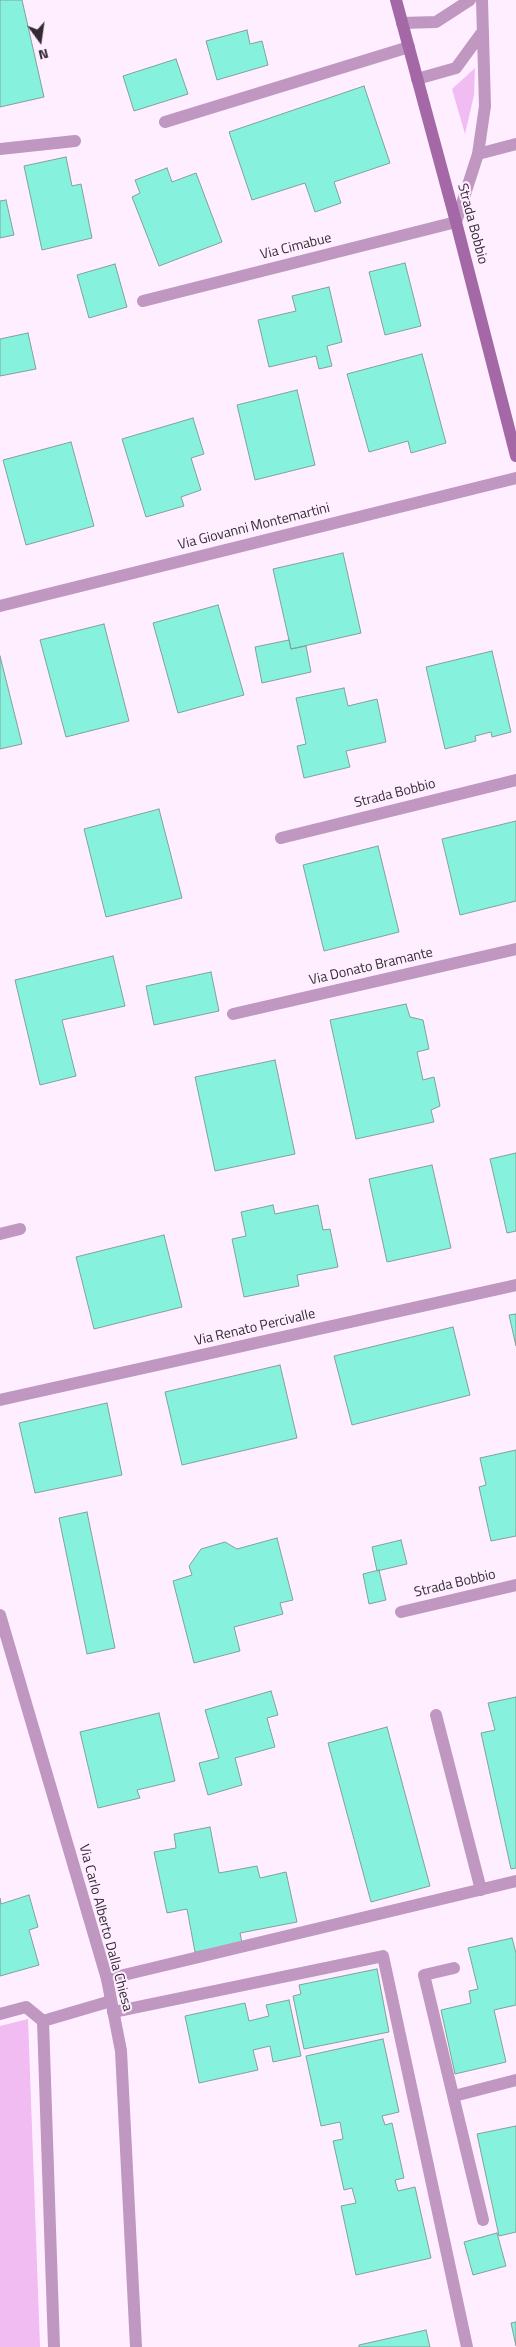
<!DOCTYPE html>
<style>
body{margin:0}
#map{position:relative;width:516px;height:2347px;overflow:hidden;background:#fef;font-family:"Titillium Web",sans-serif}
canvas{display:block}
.north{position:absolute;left:15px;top:15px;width:50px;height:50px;-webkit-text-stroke:4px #fef;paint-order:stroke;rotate:166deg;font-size:14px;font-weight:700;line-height:20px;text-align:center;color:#332b33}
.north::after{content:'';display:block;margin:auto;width:18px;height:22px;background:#332b33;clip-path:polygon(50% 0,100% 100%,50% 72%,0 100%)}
</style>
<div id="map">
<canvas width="516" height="2347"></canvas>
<div class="north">N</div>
</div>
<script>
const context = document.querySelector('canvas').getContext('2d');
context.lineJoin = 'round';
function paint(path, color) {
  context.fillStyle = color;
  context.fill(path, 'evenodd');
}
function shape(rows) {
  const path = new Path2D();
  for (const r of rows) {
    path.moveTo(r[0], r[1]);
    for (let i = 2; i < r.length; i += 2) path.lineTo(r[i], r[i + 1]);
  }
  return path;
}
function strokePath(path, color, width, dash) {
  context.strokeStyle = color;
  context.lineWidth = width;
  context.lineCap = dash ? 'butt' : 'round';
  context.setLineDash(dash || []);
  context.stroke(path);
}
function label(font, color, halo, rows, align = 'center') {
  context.font = font + ' "Titillium Web",sans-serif';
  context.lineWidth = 4;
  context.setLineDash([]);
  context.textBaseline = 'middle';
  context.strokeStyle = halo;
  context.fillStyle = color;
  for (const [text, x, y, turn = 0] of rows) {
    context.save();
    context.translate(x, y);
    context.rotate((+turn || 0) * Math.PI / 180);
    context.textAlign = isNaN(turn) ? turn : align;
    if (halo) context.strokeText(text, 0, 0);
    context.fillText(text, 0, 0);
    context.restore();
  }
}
const green = shape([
 [475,68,474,95,465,134,452,89],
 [28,2019,40,2347,0,2347,0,2026]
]);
const building = shape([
 [0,0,22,0,44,97,0,107,0,0],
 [247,30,250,44,262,41,268,65,217,80,206,41,247,30],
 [176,59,188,94,134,111,123,76,176,59],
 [364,86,390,163,334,182,341,203,315,212,305,183,252,200,229,132,364,86],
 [66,157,72,186,81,184,92,238,42,250,24,166,66,157],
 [167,168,172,182,196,173,222,242,159,266,132,197,140,193,135,180,167,168],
 [6,200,14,235,0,238,0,201,6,200],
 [405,263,421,326,385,335,369,272,405,263],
 [115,264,127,307,89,318,77,275,115,264],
 [329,287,342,342,327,346,332,366,319,369,316,356,269,367,258,320,296,311,292,296,329,287],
 [28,333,36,369,0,376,0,339,28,333],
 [422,354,446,443,411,453,408,441,369,452,347,374,422,354],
 [297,390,315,465,255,480,237,405,297,390],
 [193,418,204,454,191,458,201,490,181,497,184,506,146,517,122,439,193,418],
 [71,442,94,526,26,545,3,460,71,442],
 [343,553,361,633,291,649,273,569,343,553],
 [218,605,244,695,178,713,153,623,218,605],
 [104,624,129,721,66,737,40,640,104,624],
 [289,640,291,649,306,646,311,672,262,683,255,647,289,640],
 [492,651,511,732,492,737,491,732,475,736,476,741,445,749,426,667,492,651],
 [0,656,22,744,0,749,0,656],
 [344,688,348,706,377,699,386,742,346,751,350,767,304,778,297,746,306,744,296,698,344,688],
 [159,809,182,898,106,917,84,829,159,809],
 [516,821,516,901,460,915,442,839,516,821],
 [378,846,399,932,324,951,303,865,378,846],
 [113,956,125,1006,62,1020,76,1076,40,1085,15,980,113,956],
 [211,972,219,1011,154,1025,146,986,211,972],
 [406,1004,410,1017,423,1020,429,1049,417,1052,423,1080,434,1077,440,1106,431,1110,434,1122,356,1139,330,1020,406,1004],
 [275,1060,295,1154,215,1171,195,1077,275,1060],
 [516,1153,516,1231,507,1233,490,1159,516,1153],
 [432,1165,451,1248,387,1262,369,1179,432,1165],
 [273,1205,275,1214,318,1205,323,1230,330,1229,338,1267,297,1275,299,1286,244,1297,232,1239,246,1236,241,1212,273,1205],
 [164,1235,182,1307,94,1329,76,1257,164,1235],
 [516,1314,516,1346,509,1315,516,1314],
 [453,1327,470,1395,352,1425,334,1356,453,1327],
 [280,1365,297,1438,182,1465,165,1392,280,1365],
 [107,1403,122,1475,35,1493,19,1423,107,1403],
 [516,1450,516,1536,491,1541,479,1487,486,1485,480,1458,516,1450],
 [87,1512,115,1648,87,1654,59,1518,87,1512],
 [277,1538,293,1600,280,1603,283,1614,234,1627,240,1651,194,1663,173,1581,192,1575,189,1566,201,1549,225,1542,237,1549,277,1538],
 [401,1540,407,1564,377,1571,372,1547,401,1540],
 [379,1570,386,1600,369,1604,363,1574,379,1570],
 [271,1691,278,1715,267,1718,275,1747,235,1758,242,1785,208,1795,199,1763,219,1758,205,1710,271,1691],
 [516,1697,516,1868,511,1869,481,1733,495,1730,488,1703,516,1697],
 [159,1713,175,1781,137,1790,140,1798,98,1808,80,1732,159,1713],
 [387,1727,430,1886,371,1902,328,1743,387,1727],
 [210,1827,219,1873,257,1866,260,1878,286,1872,297,1922,240,1933,242,1943,195,1952,187,1909,167,1913,154,1852,176,1848,174,1834,210,1827],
 [29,1895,38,1927,29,1930,39,1965,0,1976,0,1898,1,1904,29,1895],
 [512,1938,516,1953,516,2005,494,2010,506,2062,455,2074,441,2010,471,2003,469,1991,478,1989,468,1948,512,1938],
 [377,1969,389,2032,304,2049,293,1996,301,1994,299,1985,377,1969],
 [289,2000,301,2056,273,2062,270,2046,253,2050,258,2070,199,2083,185,2016,245,2003,249,2021,269,2016,266,2005,289,2000],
 [383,2039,399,2112,382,2116,385,2125,392,2123,404,2178,395,2180,398,2191,415,2187,431,2258,356,2275,341,2206,356,2203,352,2188,344,2190,333,2141,343,2139,340,2122,321,2126,306,2056,383,2039],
 [516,2126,516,2232,499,2236,477,2134,516,2126],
 [497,2233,506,2266,473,2275,464,2242,497,2233],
 [516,2322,516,2346,511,2323,516,2322],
 [426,2330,430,2347,359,2347,359,2345,426,2330]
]);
const lane = shape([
 [165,122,409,47],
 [0,149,75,141],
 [0,1234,20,1229],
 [436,1715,481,1890],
 [454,1968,424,1975,483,2220],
 [107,1979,516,1881],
 [113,2012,383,1956,467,2347],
 [454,2096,516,2080],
 [54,2347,43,2021,111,2001]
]);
const street = shape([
 [402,23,436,22,470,0],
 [417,79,456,68,483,31],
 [478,154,516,144],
 [143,301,456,222,478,154,485,106,482,0],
 [0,606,516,478],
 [281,838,516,780],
 [233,1014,516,949],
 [0,1400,516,1285],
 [401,1612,516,1585],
 [0,1615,107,1979,121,2051,136,2347],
 [0,2014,26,2007,43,2021]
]);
const secondary = shape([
 [396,0,456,222,516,456]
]);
const streetNames = [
 ["Strada Bobbio",472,224,75],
 ["Via Cimabue",296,247,-14],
 ["Via Giovanni Montemartini",254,527,-14],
 ["Strada Bobbio",395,794,-14],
 ["Via Donato Bramante",371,967,-13],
 ["Via Renato Percivalle",255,1328,-13],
 ["Strada Bobbio",455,1584,-13],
 ["Via Carlo Alberto Dalla Chiesa",105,1928,75]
];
paint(green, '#f0bcf1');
paint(building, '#86f1dd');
strokePath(building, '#81a19a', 1);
strokePath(lane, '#bf97c0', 12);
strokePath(street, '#bf97c0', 12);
strokePath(secondary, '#a368a5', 12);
label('14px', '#332b33', '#fef', streetNames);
</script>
